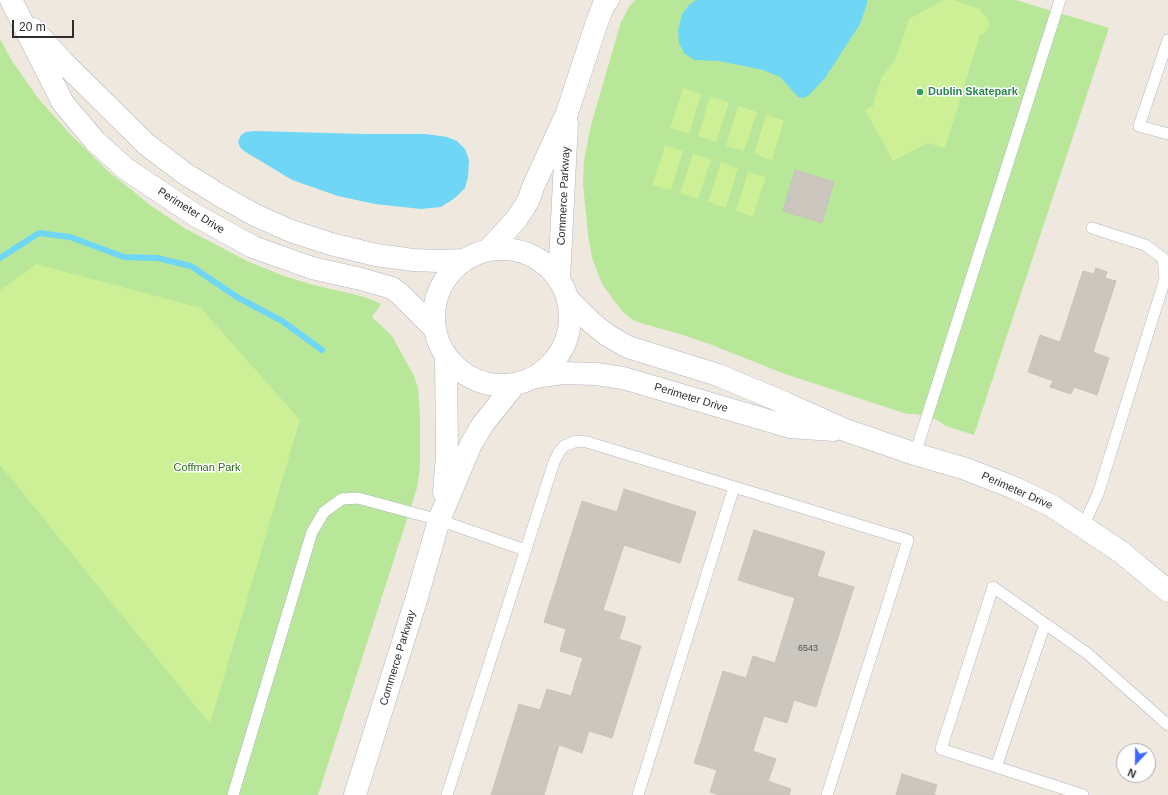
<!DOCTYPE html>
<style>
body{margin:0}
#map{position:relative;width:1168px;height:795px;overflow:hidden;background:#efe8df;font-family:Helvetica,sans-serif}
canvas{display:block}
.north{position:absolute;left:1116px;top:743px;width:40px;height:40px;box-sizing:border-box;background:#fff;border:1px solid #ababab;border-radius:50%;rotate:202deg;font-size:11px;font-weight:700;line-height:16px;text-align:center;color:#2d2d2d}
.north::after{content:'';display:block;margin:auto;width:14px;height:18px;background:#3c69ff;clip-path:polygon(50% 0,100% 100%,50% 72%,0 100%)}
.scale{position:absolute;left:12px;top:20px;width:62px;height:18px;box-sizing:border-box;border:2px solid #2d2d2d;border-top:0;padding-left:5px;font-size:12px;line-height:14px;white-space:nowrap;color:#2d2d2d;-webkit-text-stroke:3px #fff;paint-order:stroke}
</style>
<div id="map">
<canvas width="1168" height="795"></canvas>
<div class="north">N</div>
<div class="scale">20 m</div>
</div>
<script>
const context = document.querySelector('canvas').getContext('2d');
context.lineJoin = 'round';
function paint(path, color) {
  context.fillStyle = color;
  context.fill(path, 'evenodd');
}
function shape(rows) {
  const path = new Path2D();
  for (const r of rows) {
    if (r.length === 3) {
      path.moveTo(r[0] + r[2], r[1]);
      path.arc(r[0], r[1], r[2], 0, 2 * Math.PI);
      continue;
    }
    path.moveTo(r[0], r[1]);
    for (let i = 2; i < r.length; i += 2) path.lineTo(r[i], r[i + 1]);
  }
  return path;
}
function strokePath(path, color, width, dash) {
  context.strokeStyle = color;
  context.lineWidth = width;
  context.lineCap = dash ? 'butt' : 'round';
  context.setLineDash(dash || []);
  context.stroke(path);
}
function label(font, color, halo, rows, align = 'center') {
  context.font = font + ' Helvetica,sans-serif';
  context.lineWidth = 3;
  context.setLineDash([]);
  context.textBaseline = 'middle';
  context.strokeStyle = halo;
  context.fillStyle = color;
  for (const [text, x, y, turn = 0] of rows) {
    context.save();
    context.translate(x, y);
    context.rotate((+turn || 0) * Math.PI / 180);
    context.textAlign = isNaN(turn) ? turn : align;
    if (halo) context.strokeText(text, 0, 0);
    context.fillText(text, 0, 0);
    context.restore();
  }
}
const green = shape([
 [636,0,1016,0,1109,28,974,435,946,426,937,420,917,414,907,414,785,374,712,345,680,334,644,324,633,320,623,312,612,298,602,284,592,258,588,234,583,184,584,160,591,125,621,22,630,5],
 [0,39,12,61,38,98,70,134,108,171,150,205,186,229,249,262,284,276,310,284,365,297,381,304,372,317,392,336,414,376,418,388,420,416,420,468,417,488,318,795,0,795]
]);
const pitch = shape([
 [943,0,953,0,981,9,980,12,984,14,989,21,989,26,984,34,980,35,945,148,928,143,893,161,865,110,873,106,881,78,895,60,909,19],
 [683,88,701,94,689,134,670,128],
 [710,97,729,102,716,142,698,136],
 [738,106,757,112,744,151,726,146],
 [766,115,784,120,772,160,754,154],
 [665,145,683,151,671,190,652,185],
 [693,154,711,159,698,199,680,193],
 [721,162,738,168,726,208,708,202],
 [748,172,766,177,753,217,736,211],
 [36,264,201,308,300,420,210,724,0,465,0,290]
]);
const water = shape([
 [696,0,867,0,867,4,860,24,825,78,808,96,803,98,798,97,780,77,763,70,719,61,694,60,684,53,679,43,678,30,682,14,690,4],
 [254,131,364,134,426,134,447,137,457,141,465,149,469,160,468,177,465,188,455,198,441,207,421,209,375,204,338,196,292,180,244,151,240,147,238,142,241,135,246,132]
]);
const stream = shape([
 [0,258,39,233,70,237,124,257,157,258,191,266,237,297,282,321,322,350]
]);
const building = shape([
 [795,170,834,182,822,223,783,211,795,170],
 [1096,268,1107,272,1105,278,1116,281,1093,352,1109,358,1097,395,1074,387,1071,394,1050,387,1053,381,1028,372,1040,335,1060,342,1083,271,1094,274,1096,268],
 [624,489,696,512,680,563,624,545,603,610,626,617,619,639,641,646,612,738,589,731,582,753,559,745,544,795,491,795,519,704,540,710,547,689,571,696,583,658,560,651,566,629,544,622,582,501,617,512,624,489],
 [754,530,825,552,817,576,854,587,816,707,794,700,787,723,764,716,753,751,776,759,768,781,791,789,789,795,719,795,710,792,717,770,694,763,723,671,746,678,753,656,775,663,795,598,738,580,754,530],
 [902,774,937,785,934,794,936,795,896,795,902,774]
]);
const lane = shape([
 [1168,40,1139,126,1168,134],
 [915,454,1060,0],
 [1083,526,1098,494,1165,279,1163,258,1145,245,1092,228],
 [996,767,1045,624],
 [233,795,312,532,324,512,342,499,358,498,439,520,525,550],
 [447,795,554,462,559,452,564,446,577,441,587,442,908,540,827,795],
 [638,795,734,487],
 [1083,795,941,749,993,587,1088,654,1168,725]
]);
const street = shape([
 [488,250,515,221,524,208,529,199,533,187,567,113,596,25,604,4,608,0],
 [559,279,567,123]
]);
const secondary = shape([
 [11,0,63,103,95,141,126,169,195,215,253,247,312,268,361,279,392,288,400,294,435,329],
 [33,29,63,62,146,144,184,173,221,196,255,215,291,231,331,244,376,255,413,260,438,261,464,260],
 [502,317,68],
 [569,300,591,322,607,335,628,347,718,375,785,403,845,430,915,454,966,469,1017,489,1052,506,1121,552,1168,591],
 [535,377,563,373,596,374,623,378,790,427,834,430],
 [444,492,447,457,446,355],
 [355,795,417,597,439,520,471,444,483,424,515,384]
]);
const markers = [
 [920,92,4,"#2e9e5b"]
];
const numberNames = [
 ["6543",808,649]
];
const leisureNames = [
 ["Dublin Skatepark",928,92]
];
const streetNames = [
 ["Commerce Parkway",564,196,-87],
 ["Perimeter Drive",191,211,32],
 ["Perimeter Drive",691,398,17],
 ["Perimeter Drive",1017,491,24],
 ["Commerce Parkway",398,658,-73]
];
const parkNames = [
 ["Coffman Park",207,468]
];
paint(green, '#b8e79a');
paint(pitch, '#cdef95');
paint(water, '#6fd7f5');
strokePath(stream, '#6fd7f5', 6);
paint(building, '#cbc6be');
strokePath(building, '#cbc4b8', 1);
strokePath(lane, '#b3b6c1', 12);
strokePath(street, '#b3b6c1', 23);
strokePath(secondary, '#b3b6c1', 23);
strokePath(lane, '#fff', 11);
strokePath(street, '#fff', 22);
strokePath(secondary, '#fff', 22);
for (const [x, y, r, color] of markers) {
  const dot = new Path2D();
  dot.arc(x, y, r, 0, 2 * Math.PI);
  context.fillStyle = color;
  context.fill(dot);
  strokePath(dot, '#fff', 1.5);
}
label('9px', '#545351', null, numberNames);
label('bold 11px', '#27864d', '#fff', leisureNames, 'left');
label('11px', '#2d2d2d', '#fff', streetNames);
label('11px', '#2e7018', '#fff', parkNames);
</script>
